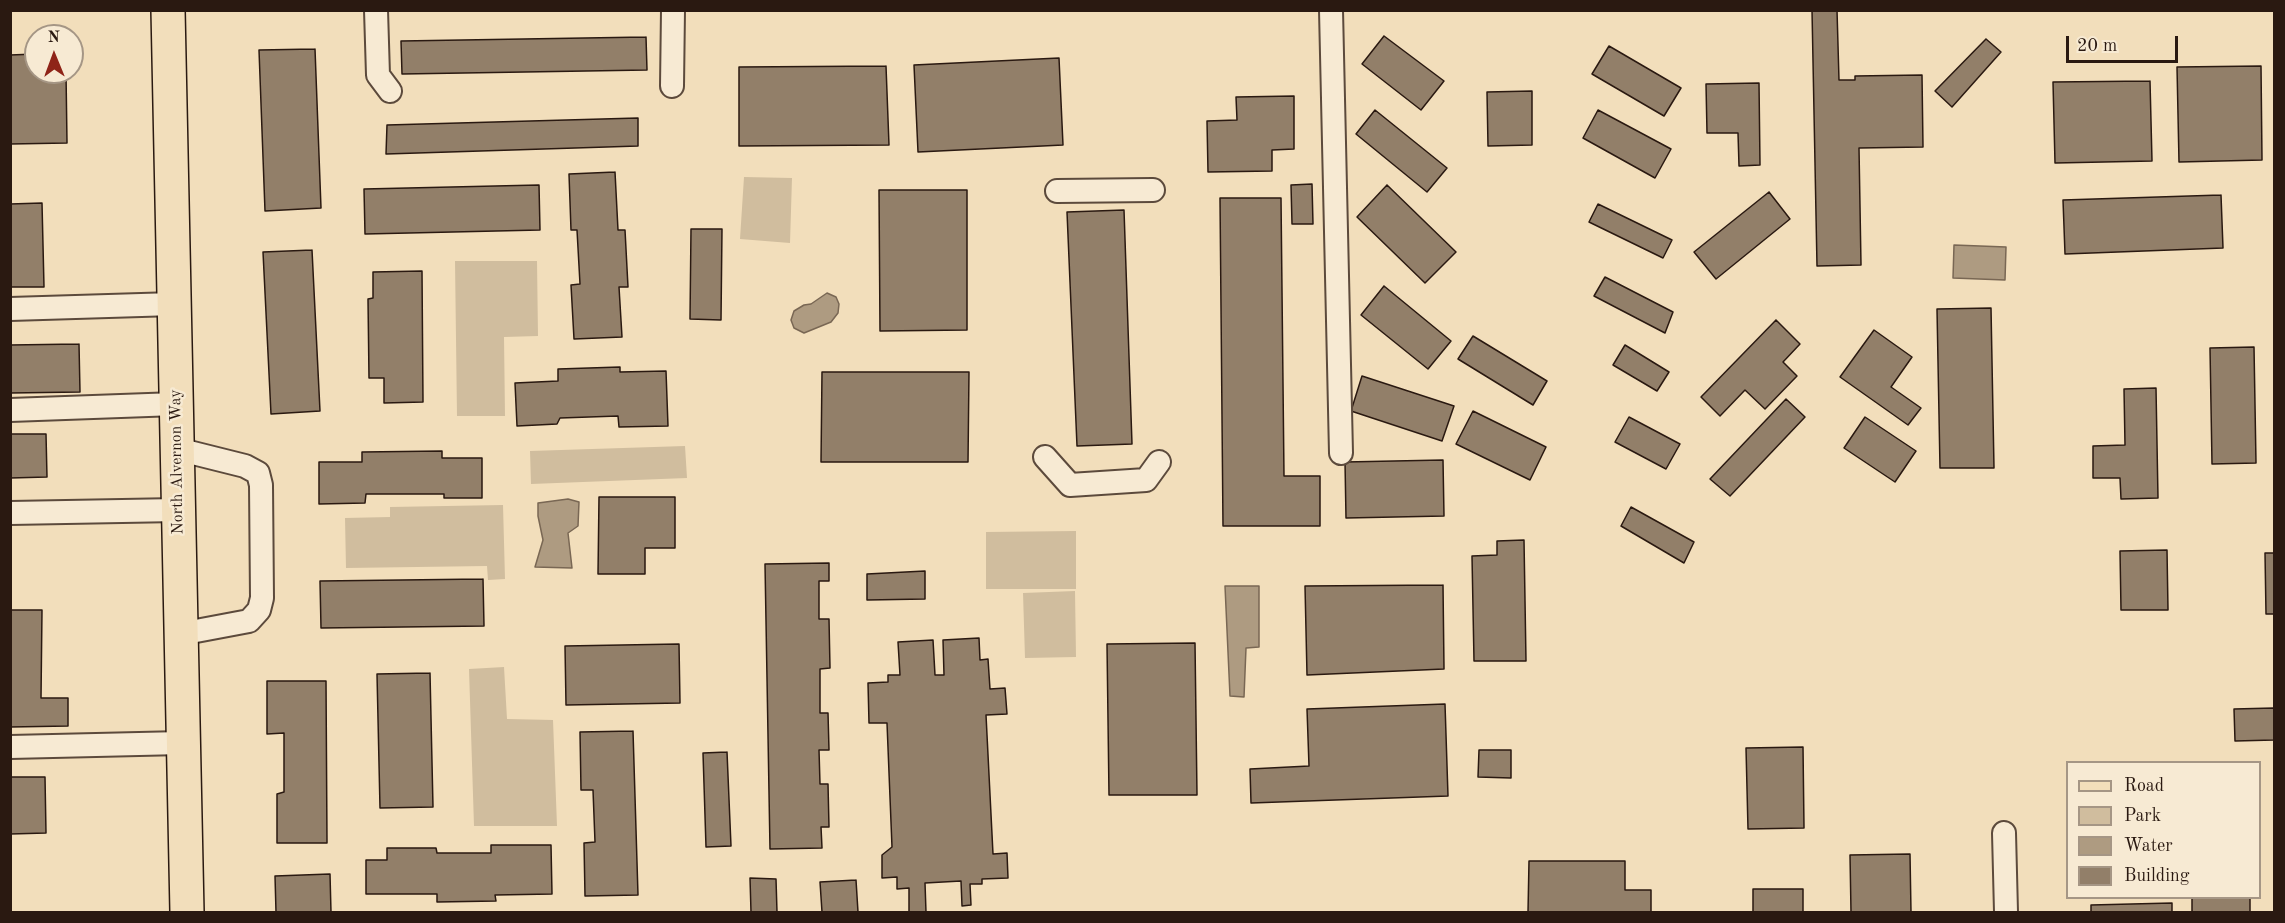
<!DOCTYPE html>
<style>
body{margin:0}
#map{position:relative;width:2285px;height:923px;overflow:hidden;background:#f2debb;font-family:"Old Standard TT",serif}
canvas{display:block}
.frame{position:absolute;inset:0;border:12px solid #2a1911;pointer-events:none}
.legend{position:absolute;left:2066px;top:761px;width:195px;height:138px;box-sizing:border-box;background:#f7ead3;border:2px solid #a59685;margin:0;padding:8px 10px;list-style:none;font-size:18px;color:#2a1911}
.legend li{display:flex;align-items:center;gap:12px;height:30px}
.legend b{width:30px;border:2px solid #a59685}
.north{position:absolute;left:24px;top:24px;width:60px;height:60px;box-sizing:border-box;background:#f7ead3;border:2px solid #a59685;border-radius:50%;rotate:359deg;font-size:16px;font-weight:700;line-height:24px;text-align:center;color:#2a1911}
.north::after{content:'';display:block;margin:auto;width:21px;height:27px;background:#8f2418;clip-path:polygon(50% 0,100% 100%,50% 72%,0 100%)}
.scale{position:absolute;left:2066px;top:36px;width:112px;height:27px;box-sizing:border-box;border:3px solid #2a1911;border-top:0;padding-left:8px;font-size:18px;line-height:21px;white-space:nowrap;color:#2a1911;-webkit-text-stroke:4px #f7ead3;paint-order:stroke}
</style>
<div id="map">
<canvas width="2285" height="923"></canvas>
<div class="frame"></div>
<ul class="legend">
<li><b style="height:8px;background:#f2debb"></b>Road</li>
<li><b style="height:16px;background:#d0bd9e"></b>Park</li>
<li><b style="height:16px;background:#ae9b81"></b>Water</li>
<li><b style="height:16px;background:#927f69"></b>Building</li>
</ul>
<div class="north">N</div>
<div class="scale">20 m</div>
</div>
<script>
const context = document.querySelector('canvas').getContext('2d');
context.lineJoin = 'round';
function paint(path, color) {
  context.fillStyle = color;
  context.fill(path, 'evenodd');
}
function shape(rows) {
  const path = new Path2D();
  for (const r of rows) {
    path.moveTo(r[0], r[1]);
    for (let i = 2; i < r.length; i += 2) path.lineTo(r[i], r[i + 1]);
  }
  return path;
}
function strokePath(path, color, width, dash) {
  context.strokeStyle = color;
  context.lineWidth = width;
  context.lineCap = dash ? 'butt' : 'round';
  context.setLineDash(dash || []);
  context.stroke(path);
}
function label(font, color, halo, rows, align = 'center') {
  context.font = font + ' "Old Standard TT",serif';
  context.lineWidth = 5;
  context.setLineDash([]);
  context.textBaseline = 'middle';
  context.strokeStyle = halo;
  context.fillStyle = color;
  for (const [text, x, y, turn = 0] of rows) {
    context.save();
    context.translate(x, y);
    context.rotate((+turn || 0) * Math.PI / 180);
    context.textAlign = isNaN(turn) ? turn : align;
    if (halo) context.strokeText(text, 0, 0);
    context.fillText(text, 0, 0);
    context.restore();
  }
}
const green = shape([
 [744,177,792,178,790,243,740,239],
 [455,261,537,261,538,336,504,337,505,416,457,416],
 [685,446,687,478,531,484,530,451],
 [503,505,505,579,488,580,487,566,346,568,345,518,390,517,390,507],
 [1076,531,1076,589,986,589,986,532],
 [1075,591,1076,657,1025,658,1023,593],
 [504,667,507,719,553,720,557,826,474,826,469,669]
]);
const water = shape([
 [1954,245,2006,247,2005,280,1953,278,1954,245],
 [827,293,836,297,839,304,838,313,831,322,804,333,794,328,791,320,794,311,804,305,811,304,827,293],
 [568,499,579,502,578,526,568,533,572,568,535,567,543,540,538,516,538,503,568,499],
 [1225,586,1259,586,1259,647,1246,648,1244,697,1230,696,1225,586]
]);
const building = shape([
 [1812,10,1837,10,1839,80,1855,80,1855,76,1922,75,1923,147,1859,148,1861,265,1817,266,1812,10],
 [1384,36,1444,81,1421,110,1362,64,1384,36],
 [646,37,647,70,402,74,401,41,646,37],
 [1986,39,2001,52,1952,107,1935,91,1986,39],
 [1609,46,1681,88,1664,116,1592,74,1609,46],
 [315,49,321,208,265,211,259,50,315,49],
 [36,54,36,72,66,72,67,143,10,144,10,55,36,54],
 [1059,58,1063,145,918,152,914,65,1059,58],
 [886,66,889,145,739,146,739,67,886,66],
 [2261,66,2262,160,2179,162,2177,67,2261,66],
 [2150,81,2152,161,2055,163,2053,82,2150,81],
 [1759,83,1760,165,1739,166,1738,133,1707,133,1706,84,1759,83],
 [1532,91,1532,145,1488,146,1487,92,1532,91],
 [1294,96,1294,149,1272,150,1272,171,1208,172,1207,121,1237,120,1236,97,1294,96],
 [1375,110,1447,168,1427,192,1356,134,1375,110],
 [1598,110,1671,149,1655,178,1583,138,1598,110],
 [638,118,638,146,386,154,387,125,638,118],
 [615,172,618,230,625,230,628,287,619,287,622,337,574,339,571,285,580,284,577,230,571,230,569,174,615,172],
 [1312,184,1313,224,1292,224,1291,185,1312,184],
 [539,185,540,230,365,234,364,189,539,185],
 [1387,185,1456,252,1425,283,1357,217,1387,185],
 [879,190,967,190,967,330,880,331,879,190],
 [1769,192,1790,219,1716,279,1694,252,1769,192],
 [2221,195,2223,248,2065,254,2063,200,2221,195],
 [1220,198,1281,198,1284,476,1320,476,1320,526,1223,526,1220,198],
 [42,203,44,287,10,287,10,204,42,203],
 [1598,204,1672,240,1663,258,1589,222,1598,204],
 [1124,210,1132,444,1077,446,1067,212,1124,210],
 [691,229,722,229,721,320,690,319,691,229],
 [312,250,320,411,271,414,263,252,312,250],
 [422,271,423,402,384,403,384,378,369,378,368,299,373,298,373,272,422,271],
 [1605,277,1673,312,1665,333,1594,296,1605,277],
 [1384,286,1451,341,1428,369,1361,315,1384,286],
 [1991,308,1994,468,1940,468,1937,309,1991,308],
 [1776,320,1800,344,1783,362,1797,376,1765,409,1745,390,1720,416,1701,397,1776,320],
 [1874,330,1912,357,1891,387,1921,408,1908,425,1840,377,1874,330],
 [1473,336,1547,381,1533,405,1458,359,1473,336],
 [79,344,80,392,10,393,10,345,79,344],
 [1625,345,1669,372,1657,391,1613,365,1625,345],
 [2254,347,2256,463,2212,464,2210,348,2254,347],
 [620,367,620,372,666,371,668,426,619,427,618,416,560,418,557,424,517,426,515,383,558,381,558,369,620,367],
 [822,372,969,372,968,462,821,462,822,372],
 [1362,376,1454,406,1442,441,1351,411,1362,376],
 [2156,388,2158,498,2121,499,2120,478,2093,478,2093,446,2125,445,2124,389,2156,388],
 [1786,399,1805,417,1730,496,1710,479,1786,399],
 [1473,411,1546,447,1530,480,1456,444,1473,411],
 [1629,417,1680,444,1666,469,1615,442,1629,417],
 [1865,417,1916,451,1895,482,1844,448,1865,417],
 [10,434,46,434,47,477,10,478,10,434],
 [442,451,442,458,482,458,482,498,444,498,444,494,366,494,365,503,319,504,319,462,362,462,362,452,442,451],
 [1443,460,1444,516,1346,518,1345,462,1443,460],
 [599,497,675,497,675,548,645,548,645,574,598,574,599,497],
 [1631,507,1694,542,1684,563,1621,526,1631,507],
 [1524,540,1526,661,1474,661,1472,556,1497,555,1497,541,1524,540],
 [2167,550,2168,610,2121,610,2120,551,2167,550],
 [2265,553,2274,553,2274,614,2266,614,2265,553],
 [829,563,829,581,819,581,819,619,829,619,830,668,820,669,820,713,828,713,829,750,819,750,820,784,828,784,829,827,821,827,822,848,770,849,765,564,829,563],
 [925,571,925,599,867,600,867,574,925,571],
 [483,579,484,626,321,628,320,581,483,579],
 [1443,585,1444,669,1307,675,1305,586,1443,585],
 [10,610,42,610,41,698,68,698,68,726,10,727,10,610],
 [979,638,980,660,988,659,990,689,1005,688,1007,714,986,715,993,854,1007,853,1008,878,982,879,982,884,970,884,971,905,962,906,961,881,925,883,926,912,909,912,909,888,897,889,897,877,882,878,882,855,892,847,887,723,869,723,868,683,888,682,888,675,900,675,898,642,933,640,935,675,944,675,943,640,979,638],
 [1195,643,1197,795,1109,795,1107,644,1195,643],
 [679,644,680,703,566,705,565,646,679,644],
 [430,673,433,807,380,808,377,674,430,673],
 [267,681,326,681,327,843,277,843,277,794,284,792,284,733,267,734,267,681],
 [1445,704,1448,796,1251,803,1250,769,1309,766,1307,709,1445,704],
 [2274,708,2274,740,2235,741,2234,709,2274,708],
 [633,731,638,895,585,896,584,843,595,842,593,790,581,790,580,732,633,731],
 [1803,747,1804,828,1748,829,1746,748,1803,747],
 [1479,750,1511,750,1511,778,1478,777,1479,750],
 [727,752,731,846,706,847,703,753,727,752],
 [10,777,45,777,46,833,10,834,10,777],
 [491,845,551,845,552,894,495,895,496,901,437,902,437,894,366,894,366,860,387,860,387,848,436,848,437,853,491,853,491,845],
 [1910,854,1911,912,1851,912,1850,855,1910,854],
 [1529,861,1625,861,1625,890,1651,890,1651,912,1528,912,1529,861],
 [330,874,331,912,276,912,275,876,330,874],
 [750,878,776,879,777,912,751,912,750,878],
 [856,880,858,912,822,912,820,882,856,880],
 [1753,889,1803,889,1803,912,1753,912,1753,889],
 [2192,898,2250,898,2250,912,2192,912,2192,898],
 [2172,903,2172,912,2091,912,2091,905,2172,903]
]);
const service = shape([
 [376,10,378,75,390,91],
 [1331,10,1341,453],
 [672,86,673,10],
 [1057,191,1153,190],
 [10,309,174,304],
 [10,410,176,404],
 [177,449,245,466,258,473,261,485,262,598,259,610,249,621,180,634],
 [1045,457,1070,485,1146,480,1159,462],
 [10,513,178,510],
 [10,747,182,743],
 [2004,833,2006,912]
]);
const primary = shape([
 [168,10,187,912]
]);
const streetNames = [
 ["North Alvernon Way",177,462,-91]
];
paint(green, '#d0bd9e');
paint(water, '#ae9b81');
strokePath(water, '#796754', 1.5);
paint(building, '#927f69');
strokePath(building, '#2a1911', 1.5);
strokePath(service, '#5c4a3c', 26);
strokePath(primary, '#2a1911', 36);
strokePath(service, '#f7ead3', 22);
strokePath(primary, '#f2debb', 33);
label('16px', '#2a1911', '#f7ead3', streetNames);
</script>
